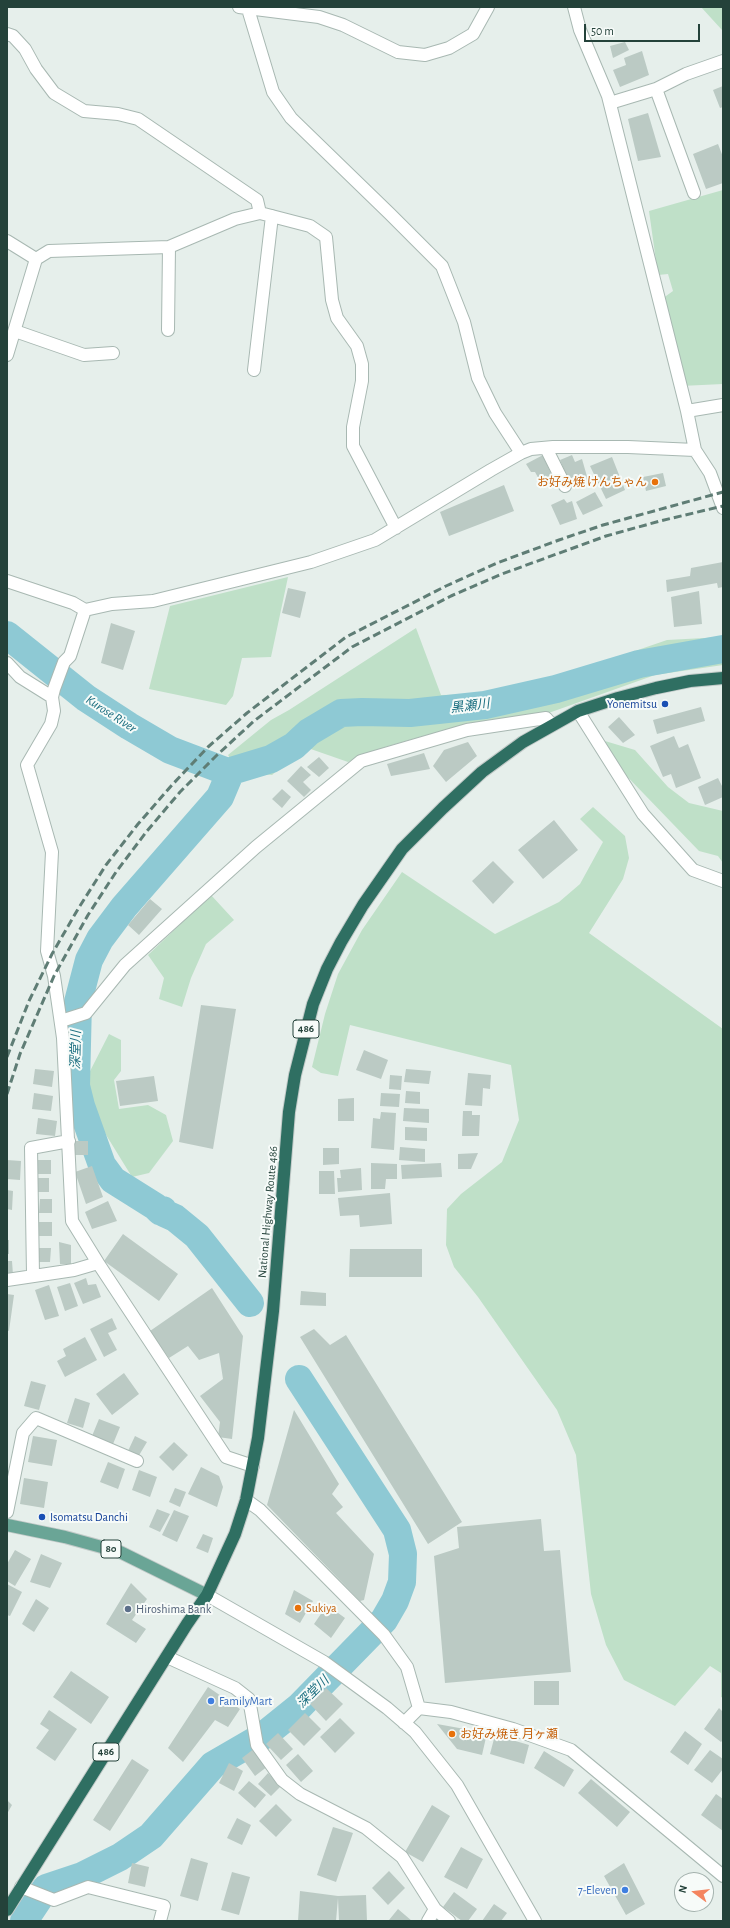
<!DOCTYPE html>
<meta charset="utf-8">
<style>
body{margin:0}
#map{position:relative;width:730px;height:1928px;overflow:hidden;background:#e6efeb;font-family:"Alegreya Sans",sans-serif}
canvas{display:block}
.frame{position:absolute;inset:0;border:8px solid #24423a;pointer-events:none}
.north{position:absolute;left:674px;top:1872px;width:40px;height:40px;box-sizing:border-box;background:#f7fbf9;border:1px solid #a3b1ad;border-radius:50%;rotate:285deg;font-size:11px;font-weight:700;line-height:16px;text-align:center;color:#24423a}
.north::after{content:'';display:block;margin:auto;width:14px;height:18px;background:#f4845f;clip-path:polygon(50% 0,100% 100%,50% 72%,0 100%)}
.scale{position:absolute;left:584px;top:24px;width:116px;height:18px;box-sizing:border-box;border:2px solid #24423a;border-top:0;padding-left:5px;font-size:12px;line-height:14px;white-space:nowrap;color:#24423a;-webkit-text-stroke:3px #f7fbf9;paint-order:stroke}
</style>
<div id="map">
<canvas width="730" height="1928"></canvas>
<div class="frame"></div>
<div class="north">N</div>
<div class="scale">50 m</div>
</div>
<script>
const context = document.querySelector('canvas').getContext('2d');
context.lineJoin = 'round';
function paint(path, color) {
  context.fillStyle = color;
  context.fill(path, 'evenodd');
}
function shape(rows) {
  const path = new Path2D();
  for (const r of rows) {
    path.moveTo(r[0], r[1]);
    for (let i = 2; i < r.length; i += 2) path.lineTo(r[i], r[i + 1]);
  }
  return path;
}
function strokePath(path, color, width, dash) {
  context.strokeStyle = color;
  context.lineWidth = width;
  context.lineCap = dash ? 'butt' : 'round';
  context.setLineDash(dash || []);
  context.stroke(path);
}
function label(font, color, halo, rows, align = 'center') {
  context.font = font + ' "Alegreya Sans","Noto Sans JP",sans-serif';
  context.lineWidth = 4;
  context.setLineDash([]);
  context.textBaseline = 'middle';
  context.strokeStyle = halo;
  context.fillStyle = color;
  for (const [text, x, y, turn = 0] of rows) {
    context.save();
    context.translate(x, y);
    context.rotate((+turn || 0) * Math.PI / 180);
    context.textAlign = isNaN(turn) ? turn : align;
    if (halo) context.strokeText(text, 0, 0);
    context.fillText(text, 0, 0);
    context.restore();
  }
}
const green = shape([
 [701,7,723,7,723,32,722,30],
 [723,190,723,384,681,386,659,301,673,291,668,274,658,275,649,211],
 [288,577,271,657,242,658,233,696,226,705,149,689,170,606],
 [416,628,441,695,495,694,562,676,667,640,723,637,723,665,655,675,543,715,466,724,385,747,348,762,305,747,272,775,239,772,228,755,271,720,289,710],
 [605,741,635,750,668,787,689,803,723,811,723,863,718,856,699,851,617,766],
 [593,807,625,836,629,858,623,879,589,933,723,1029,723,1698,721,1697,721,1673,710,1666,675,1706,624,1680,606,1645,591,1594,576,1455,557,1410,478,1297,454,1267,446,1245,447,1209,461,1194,502,1162,519,1120,511,1065,350,1025,338,1076,321,1073,312,1067,325,1014,338,974,362,930,402,872,495,934,559,902,580,884,603,842,580,819],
 [211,895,234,920,206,944,191,978,182,1007,159,999,164,978,148,955],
 [109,1034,121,1040,121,1071,114,1080,119,1109,148,1105,166,1115,173,1141,149,1173,132,1177,87,1104,86,1079]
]);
const river = shape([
 [7,635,86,698,129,726,170,750,228,772,271,759,294,746,309,732,341,713,362,712,410,713,485,705,556,689,639,664,723,649],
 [228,772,228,778,220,797,124,907,100,939,89,960,78,1002,76,1086,81,1106,102,1165,113,1180,156,1207,160,1211,163,1210,164,1213,175,1218,197,1236,250,1303],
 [24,1921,46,1888,82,1876,120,1857,151,1836,213,1765,263,1736,299,1707,384,1620,395,1601,402,1582,403,1554,397,1530,299,1379]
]);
const building = shape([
 [625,42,629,50,613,58,610,46],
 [642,51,649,75,620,87,613,70,626,65,624,58],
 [723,86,723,107,720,108,713,90],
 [648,113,661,157,638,161,628,119],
 [718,144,723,157,723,183,706,189,693,154],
 [543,455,552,476,540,481,535,472,531,472,526,464],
 [572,455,575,462,582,459,588,480,571,486,560,460],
 [612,457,625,490,606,499,590,466],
 [663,473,666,486,646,491,643,477],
 [504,485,514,511,449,536,440,512],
 [595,492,603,506,583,515,576,502],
 [564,499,567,503,572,501,577,519,560,525,551,505],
 [723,562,723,587,718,588,717,583,667,592,666,580,690,576,691,568],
 [288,588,306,592,300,618,282,613],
 [699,591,702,624,674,627,671,597],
 [111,623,135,631,123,670,101,663],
 [701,707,705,721,657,734,653,720],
 [619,717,635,735,623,743,608,727],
 [674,736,679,748,688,744,701,778,676,788,671,774,663,777,650,746],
 [468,742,477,756,446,782,433,766,444,750],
 [424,753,430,769,391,776,387,764],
 [319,757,329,768,319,777,307,767],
 [301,766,311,775,303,782,311,790,304,797,287,781],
 [718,778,723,788,723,797,705,805,698,787],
 [282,789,291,797,282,808,272,799],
 [554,820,578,850,543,879,518,850],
 [493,861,514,882,493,904,472,881],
 [150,899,162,909,139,935,128,925],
 [201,1005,236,1009,213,1149,179,1142],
 [364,1050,388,1060,381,1079,356,1070],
 [35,1069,54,1071,52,1087,33,1084],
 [406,1069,431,1071,429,1084,404,1082],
 [468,1073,491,1075,490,1089,483,1088,482,1106,465,1105],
 [390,1075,402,1076,401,1090,389,1089],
 [154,1076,158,1101,120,1106,116,1081],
 [406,1091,420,1092,420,1104,405,1103],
 [34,1093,53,1096,51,1111,32,1109],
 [381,1093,400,1094,399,1107,380,1106],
 [354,1098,354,1121,338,1121,338,1099],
 [404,1108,429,1109,429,1123,403,1121],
 [463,1111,472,1111,472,1115,480,1115,479,1136,462,1136],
 [381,1112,396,1113,394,1150,371,1148,373,1118,380,1119],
 [38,1118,57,1121,55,1136,36,1134],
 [405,1127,427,1128,427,1141,405,1140],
 [75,1141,88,1141,88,1155,75,1155],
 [400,1147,425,1149,425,1162,399,1160],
 [323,1148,339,1148,339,1164,323,1165],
 [478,1153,471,1169,458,1169,458,1154],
 [7,1160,21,1161,20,1180,7,1179],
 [38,1160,51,1160,51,1174,38,1174],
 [371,1163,397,1164,397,1179,386,1179,385,1189,371,1189],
 [441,1163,442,1177,402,1179,401,1165],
 [92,1166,103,1197,86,1204,75,1172],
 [361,1168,362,1190,338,1192,337,1178,341,1178,340,1170],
 [319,1171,334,1171,335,1194,319,1194],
 [36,1178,49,1178,49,1192,36,1192],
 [7,1190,13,1191,12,1210,7,1209],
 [390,1193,392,1224,360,1227,359,1215,340,1216,338,1198],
 [40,1199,52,1199,52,1213,39,1213],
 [108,1201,117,1221,92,1229,85,1212],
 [39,1222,52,1222,52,1236,39,1236],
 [123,1234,178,1274,159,1301,104,1261],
 [7,1240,9,1240,9,1254,7,1254],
 [59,1242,71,1245,71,1264,60,1264],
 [38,1248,51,1248,50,1262,38,1262],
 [350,1249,422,1249,422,1277,349,1277],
 [7,1261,12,1261,13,1275,7,1275],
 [86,1278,88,1285,96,1284,101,1297,83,1304,74,1283],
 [70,1283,78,1306,65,1311,57,1287],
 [49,1285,59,1316,45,1320,35,1290],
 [212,1288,243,1336,232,1439,218,1437,220,1422,200,1396,223,1379,219,1353,199,1360,188,1346,169,1358,150,1331],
 [301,1291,326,1293,326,1306,300,1305],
 [7,1294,14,1295,9,1331,7,1330],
 [112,1318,117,1329,108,1333,117,1350,104,1357,90,1329],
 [314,1329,330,1345,346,1335,462,1522,428,1544,300,1337],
 [85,1337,97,1360,65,1377,57,1361,66,1356,63,1349],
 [124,1373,139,1394,112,1415,96,1394],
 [31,1381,46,1385,39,1410,24,1406],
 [75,1398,90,1403,83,1428,67,1423],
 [294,1410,339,1484,332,1494,343,1507,336,1513,374,1554,364,1600,360,1601,267,1505],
 [99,1419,120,1427,113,1444,92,1436],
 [33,1436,57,1440,52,1466,28,1462],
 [135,1436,147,1442,138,1457,128,1451],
 [174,1442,188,1455,173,1471,159,1457],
 [108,1462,125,1469,118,1489,100,1482],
 [201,1467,219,1476,223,1487,217,1507,188,1494],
 [139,1470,157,1477,150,1497,132,1490],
 [24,1478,48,1482,44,1508,20,1504],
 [175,1488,186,1492,180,1507,169,1502],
 [157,1509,170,1514,160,1532,149,1527],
 [174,1510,189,1516,177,1542,162,1535],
 [541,1519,544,1551,560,1550,571,1672,445,1683,434,1556,459,1548,457,1527],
 [203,1534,213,1538,208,1553,196,1548],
 [15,1550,31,1559,15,1586,7,1581,7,1564],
 [41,1554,62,1563,50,1588,30,1582],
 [131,1583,147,1599,132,1620,146,1629,136,1643,106,1624],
 [7,1584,22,1592,10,1616,7,1615],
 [294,1590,313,1601,300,1623,285,1614],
 [36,1599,49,1608,34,1632,22,1624],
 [327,1605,345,1618,331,1638,314,1624],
 [71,1671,109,1697,91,1724,53,1697],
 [534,1681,559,1681,559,1705,534,1705],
 [208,1687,240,1709,228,1727,215,1720,183,1762,168,1748],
 [326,1688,343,1704,326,1721,310,1704],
 [719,1708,723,1712,723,1740,721,1742,704,1729],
 [49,1710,77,1729,55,1761,36,1748,49,1730,40,1724],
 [305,1713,321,1729,304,1746,288,1730],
 [340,1718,355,1733,335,1753,320,1737],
 [437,1724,487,1733,482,1755,457,1749],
 [685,1731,702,1744,688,1765,670,1752],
 [278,1733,293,1749,281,1760,266,1744],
 [495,1735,529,1745,524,1764,490,1754],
 [255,1748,268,1766,255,1776,242,1758],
 [710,1750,723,1759,723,1769,712,1783,694,1770],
 [544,1751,574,1770,564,1787,534,1768],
 [298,1754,313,1771,301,1782,286,1765],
 [132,1759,149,1770,110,1831,93,1820],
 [229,1763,243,1771,234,1791,219,1783],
 [268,1773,281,1786,271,1796,258,1784],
 [591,1779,630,1812,617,1827,578,1793],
 [249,1781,266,1795,255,1808,238,1793],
 [716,1794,723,1799,723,1831,701,1815],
 [7,1800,12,1805,7,1814],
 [276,1804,292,1820,276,1837,259,1821],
 [432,1805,450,1816,423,1862,405,1852],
 [237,1818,251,1825,242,1845,227,1838],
 [333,1827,353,1833,336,1882,317,1875],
 [461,1847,483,1859,467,1889,444,1877],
 [191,1858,208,1863,198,1901,180,1896],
 [132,1863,149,1867,145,1887,128,1883],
 [624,1863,645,1904,626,1915,604,1876],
 [389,1871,405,1888,388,1905,372,1888],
 [232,1872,250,1877,239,1915,221,1910],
 [300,1891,338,1896,366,1895,367,1921,339,1921,338,1898,336,1921,298,1921],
 [454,1892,477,1909,468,1921,462,1921,443,1907],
 [494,1904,507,1913,501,1921,482,1921],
 [398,1909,412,1921,389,1920]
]);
const minor = shape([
 [239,7,319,17,343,25,398,52,425,55,449,48,473,34,488,7],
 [574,7,580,30,608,96,687,411,695,450,710,473,723,508],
 [248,9,273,92,291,118,390,214,442,266,464,322,478,378,495,413,521,453],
 [7,34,13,36,25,49,36,69,54,93,84,111,118,114,138,119,257,200,260,213],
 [656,89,686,74,723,61],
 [610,103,656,89,694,193],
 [7,241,36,259],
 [168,330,169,247],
 [15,331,84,355,113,353],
 [7,355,36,259,49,251,169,247,235,219,260,213,310,226,326,237,332,300,337,318,357,346,362,364,362,381,353,427,353,446,396,528],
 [254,370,272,216],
 [687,411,723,405],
 [546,448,565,486],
 [7,581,73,603,85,610,112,604,153,601,311,562,375,540,491,470,521,453,531,449,553,447,628,447,695,450],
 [85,610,70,656,64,662,54,689,52,697,54,711,51,724,27,765,52,852,47,951,54,976,63,1038,72,1221,98,1263,226,1457,253,1466],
 [7,663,20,677,52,697],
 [578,711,643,814,693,870,723,881],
 [61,1021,86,1013,125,965,256,847,361,761,467,730,546,718,552,725],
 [33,1275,31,1148,69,1141],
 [7,1280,74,1270,98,1263],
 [246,1500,260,1510,384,1635,407,1667,419,1708,404,1723],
 [7,1512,23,1433,36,1418,137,1461],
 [207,1595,324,1662,387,1708,415,1732,457,1785,535,1921],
 [167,1657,235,1688,249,1699,257,1745,282,1780,300,1794,366,1828,402,1857,435,1909,449,1921],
 [419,1708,451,1712,513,1729,571,1750,723,1876],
 [21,1887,54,1900,88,1887,164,1906,160,1921],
 [428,1921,435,1909]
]);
const major = shape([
 [7,1525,65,1537,120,1552,207,1595]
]);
const highway = shape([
 [7,1910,187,1624,207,1595,235,1534,246,1500,258,1438,273,1311,289,1112,295,1075,313,1004,327,969,341,942,363,905,402,849,443,808,482,772,523,742,578,711,618,698,656,688,690,681,723,678]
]);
const rail = shape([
 [7,1057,29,1001,52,954,78,909,106,865,138,824,172,785,208,747,247,713,346,637,446,586,497,563,559,540,603,525,723,492],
 [7,1094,20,1054,54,976,88,915,116,872,147,831,180,792,216,756,254,721,352,647,451,596,502,574,606,536,660,521,723,506]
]);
const markers = [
 [655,482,4,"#e8710a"],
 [665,704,4,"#1a4fb4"],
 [42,1517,4,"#1a4fb4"],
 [298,1608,4,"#e8710a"],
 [128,1609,4,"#5c6f8a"],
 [211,1701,4,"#3f7fe0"],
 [452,1734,4,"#e8710a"],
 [625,1890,4,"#3f7fe0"]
];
const shields = [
 [306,1029,26],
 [111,1549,20],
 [106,1752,26]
];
const shieldNames = [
 ["486",306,1029],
 ["80",111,1549],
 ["486",106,1752]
];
const foodNames = [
 ["お好み焼 けんちゃん",647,482,"right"],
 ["Sukiya",306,1608],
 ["お好み焼き 月ヶ瀬",460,1734]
];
const transitNames = [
 ["Yonemitsu",657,704],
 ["Isomatsu Danchi",50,1517,"left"]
];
const streetNames = [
 ["National Highway Route 486",268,1212,-85]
];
const serviceNames = [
 ["Hiroshima Bank",136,1609]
];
const shopNames = [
 ["FamilyMart",219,1701],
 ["7-Eleven",617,1890,"right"]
];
const waterNames = [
 ["黒瀬川",470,706,-7],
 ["Kurose River",111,714,33],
 ["深堂川",76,1050,-89],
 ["深堂川",313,1692,-45]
];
paint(green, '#bfe0c8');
strokePath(river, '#8ec9d4', 28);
paint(building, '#bbcac4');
strokePath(minor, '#a8b8b2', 14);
strokePath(major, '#c2cac8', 14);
strokePath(highway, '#c2cac8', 14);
strokePath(minor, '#fff', 12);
strokePath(major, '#6aa596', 12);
strokePath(highway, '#2f6f62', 12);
strokePath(rail, '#5f7d75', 3, [8, 4]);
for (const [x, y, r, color] of markers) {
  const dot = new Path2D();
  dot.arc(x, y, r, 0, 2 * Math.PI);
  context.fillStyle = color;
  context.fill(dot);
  strokePath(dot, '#f7fbf9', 1.5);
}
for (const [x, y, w] of shields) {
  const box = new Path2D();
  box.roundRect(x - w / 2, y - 9, w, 18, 3);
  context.fillStyle = '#f7fbf9';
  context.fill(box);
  strokePath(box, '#24423a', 1);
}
label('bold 11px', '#24423a', null, shieldNames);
label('12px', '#c56008', '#f7fbf9', foodNames, 'left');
label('12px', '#164399', '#f7fbf9', transitNames, 'right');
label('12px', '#24423a', '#f7fbf9', streetNames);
label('12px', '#4e5e75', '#f7fbf9', serviceNames, 'left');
label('12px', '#366cbe', '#f7fbf9', shopNames, 'left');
label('italic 13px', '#1c6f80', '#f7fbf9', waterNames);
</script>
